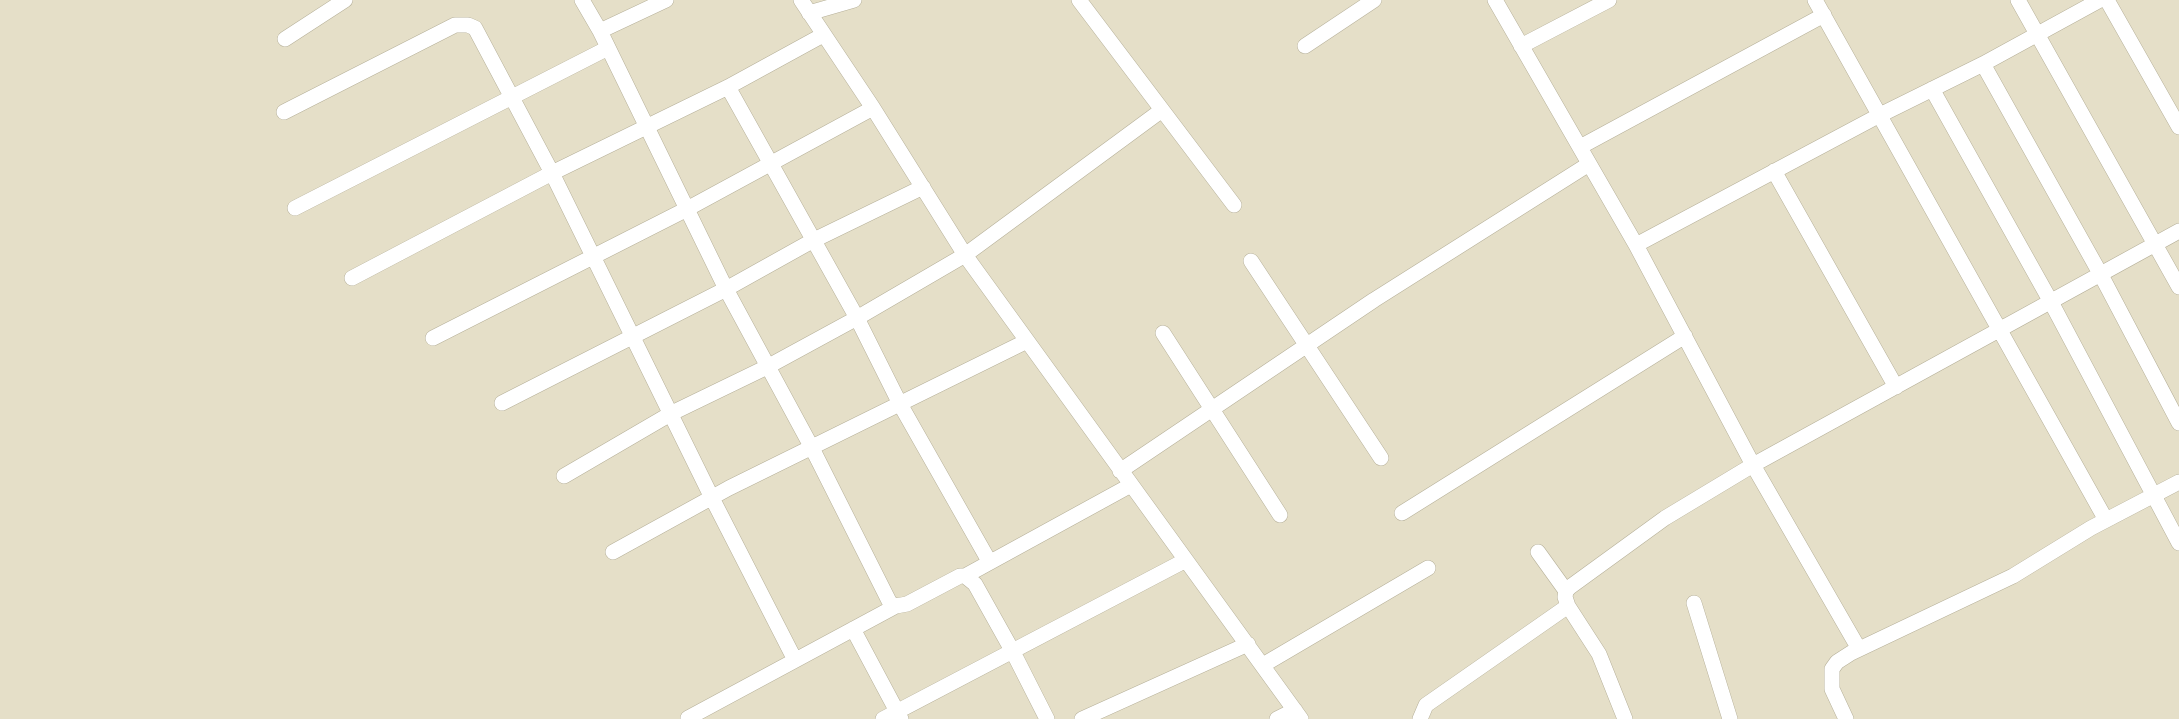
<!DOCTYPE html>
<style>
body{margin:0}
canvas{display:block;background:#e5dfc8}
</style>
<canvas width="2179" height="719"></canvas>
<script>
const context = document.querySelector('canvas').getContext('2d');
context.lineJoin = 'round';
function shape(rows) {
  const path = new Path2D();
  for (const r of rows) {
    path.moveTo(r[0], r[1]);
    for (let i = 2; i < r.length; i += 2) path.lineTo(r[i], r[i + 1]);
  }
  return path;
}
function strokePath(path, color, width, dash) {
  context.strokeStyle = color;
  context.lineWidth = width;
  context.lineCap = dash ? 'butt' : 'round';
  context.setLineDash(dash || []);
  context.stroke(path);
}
const minor = shape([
 [582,0,600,31,726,289,812,448,890,603,896,606,907,604,960,576,965,576,975,584,1013,652,1047,719],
 [801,0,873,108,965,255,1301,719],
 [1079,0,1234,205],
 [1495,0,1636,245,1753,465,1859,649],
 [1815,0,2106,520],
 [2018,0,2179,287],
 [2107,0,2179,127],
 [809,13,854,0],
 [600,31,666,0],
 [285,39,345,0],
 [1305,46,1374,0],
 [1521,46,1609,0],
 [1983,64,2101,275,2179,423],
 [728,87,857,318,900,404,989,561],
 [1932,89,2051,302,2179,543],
 [284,112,455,25,468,25,475,28,552,173,712,498,795,660],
 [1580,147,1824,15],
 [1774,171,1896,387],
 [295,208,608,48],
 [1636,245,1878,116,1983,64,2100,0],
 [1251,261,1381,458],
 [352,278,552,173,728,87,823,35],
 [1163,333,1280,515],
 [433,338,687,209,873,108],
 [502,403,726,289,812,241,923,187],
 [1120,471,1374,300,1589,164],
 [564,476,672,413,767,367,857,318,965,255,1162,110],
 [1402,513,1685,336],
 [613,552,729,488,1025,342],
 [1538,552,1566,591],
 [965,576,1131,485],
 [1694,603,1730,719],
 [853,629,901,719],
 [1263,665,1428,568],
 [688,718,896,606],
 [883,719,1186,560],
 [1082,719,1248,644],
 [1277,719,1295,710],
 [1420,719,1426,705,1568,606],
 [1625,719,1599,654,1568,606,1565,597,1566,591,1570,587,1665,518,1753,465,2179,231],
 [1846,719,1832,689,1832,669,1837,662,1851,653,2013,576,2091,528,2179,482]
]);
strokePath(minor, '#b6b099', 16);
strokePath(minor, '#fff', 15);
</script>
